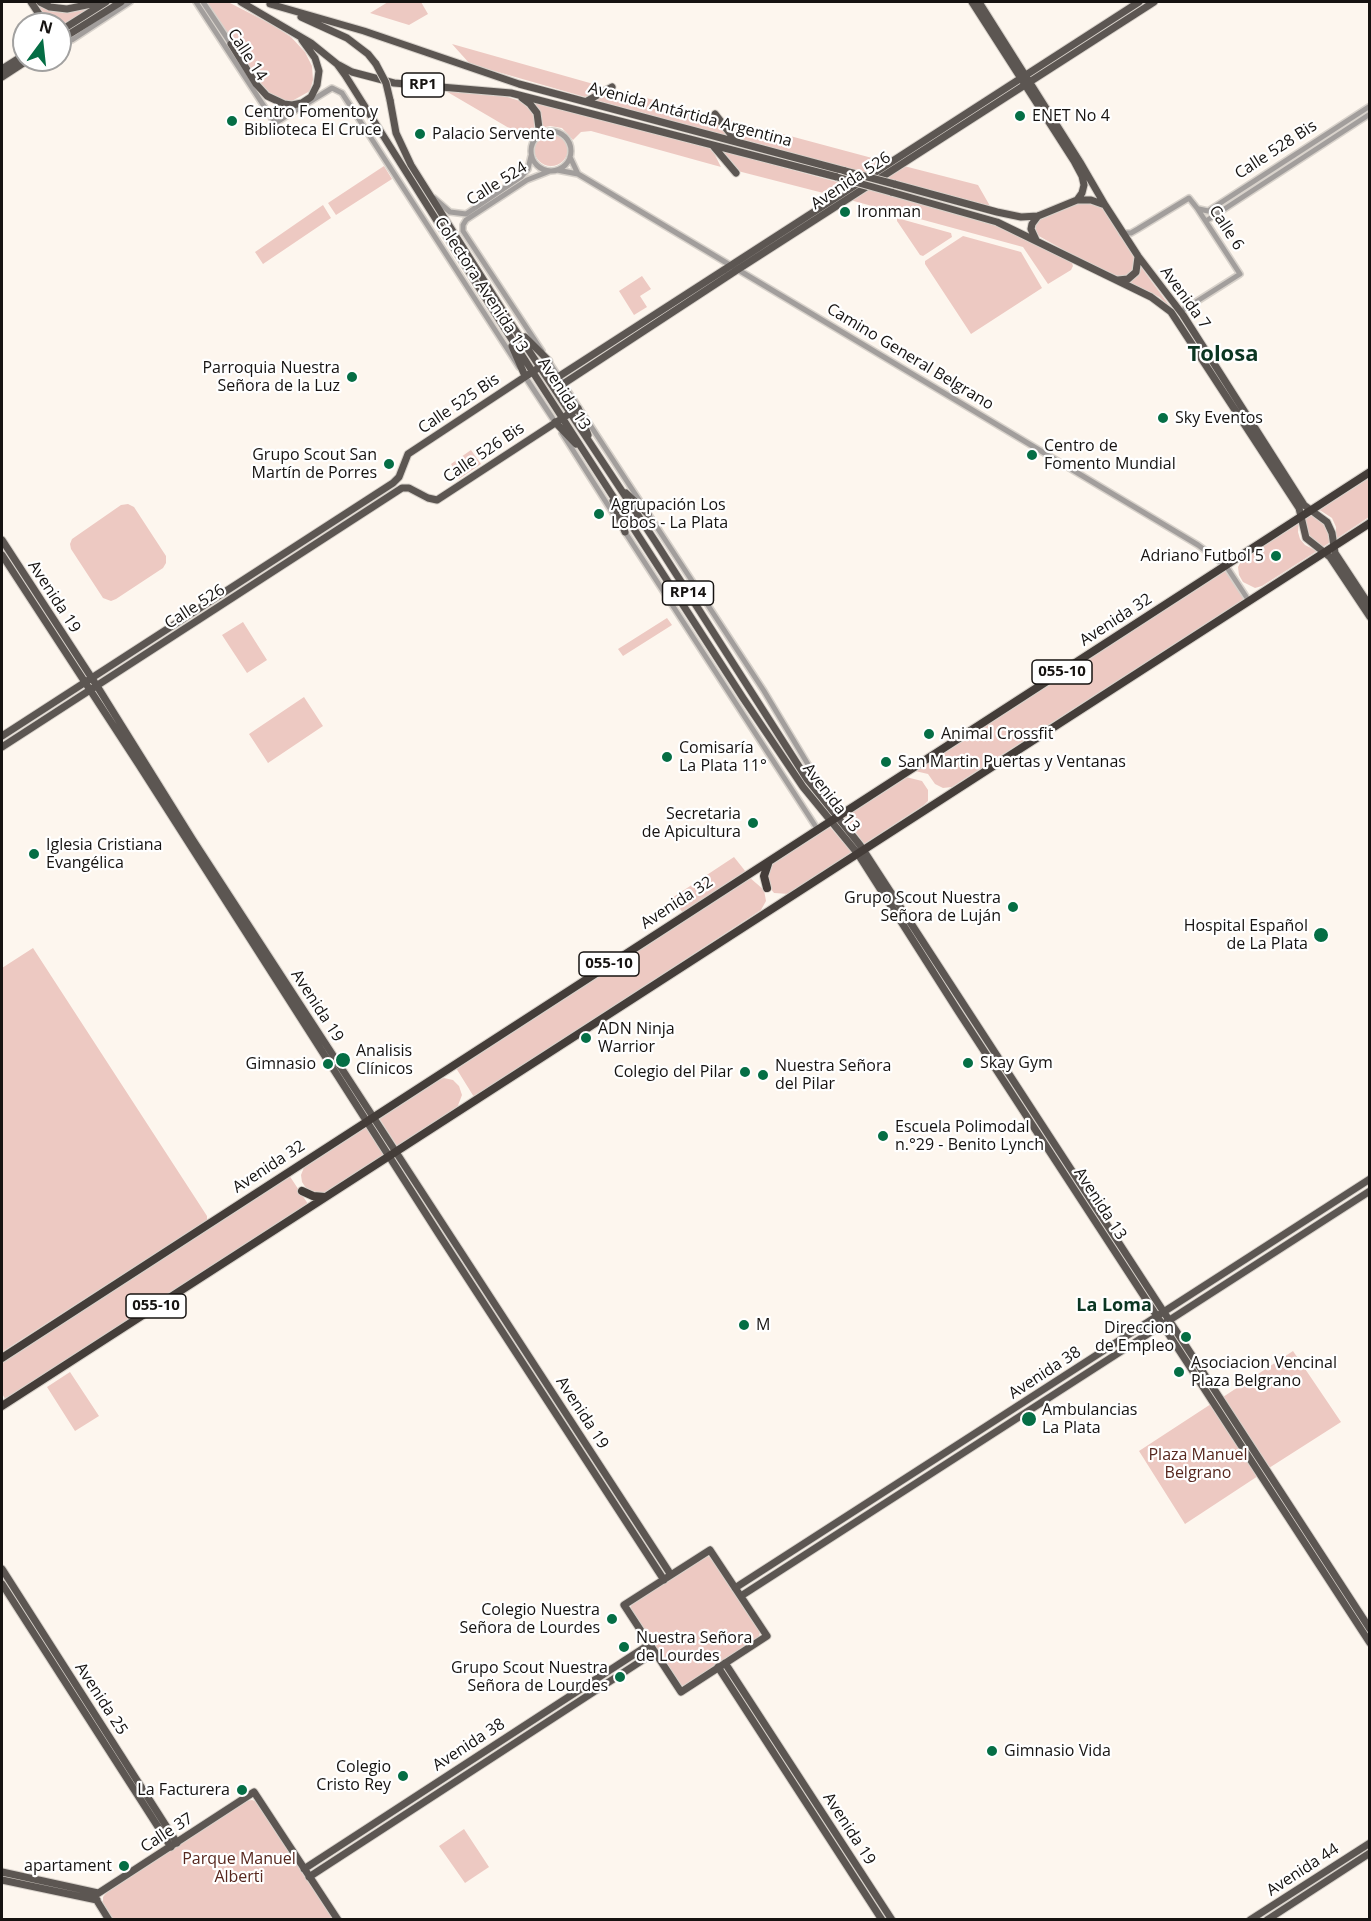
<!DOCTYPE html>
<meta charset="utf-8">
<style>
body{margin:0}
#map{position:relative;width:1371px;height:1921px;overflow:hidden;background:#fdf6ee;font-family:"Open Sans",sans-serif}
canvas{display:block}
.frame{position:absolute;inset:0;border:3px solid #161311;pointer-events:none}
.north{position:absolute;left:12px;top:12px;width:60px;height:60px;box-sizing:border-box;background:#fff;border:2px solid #a2a1a0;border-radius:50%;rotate:15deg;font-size:16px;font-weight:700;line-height:24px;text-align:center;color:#161311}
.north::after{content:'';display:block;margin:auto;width:21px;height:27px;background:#056e45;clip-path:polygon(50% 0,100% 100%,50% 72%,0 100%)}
</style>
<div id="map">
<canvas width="1371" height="1921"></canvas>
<div class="frame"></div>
<div class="north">N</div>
</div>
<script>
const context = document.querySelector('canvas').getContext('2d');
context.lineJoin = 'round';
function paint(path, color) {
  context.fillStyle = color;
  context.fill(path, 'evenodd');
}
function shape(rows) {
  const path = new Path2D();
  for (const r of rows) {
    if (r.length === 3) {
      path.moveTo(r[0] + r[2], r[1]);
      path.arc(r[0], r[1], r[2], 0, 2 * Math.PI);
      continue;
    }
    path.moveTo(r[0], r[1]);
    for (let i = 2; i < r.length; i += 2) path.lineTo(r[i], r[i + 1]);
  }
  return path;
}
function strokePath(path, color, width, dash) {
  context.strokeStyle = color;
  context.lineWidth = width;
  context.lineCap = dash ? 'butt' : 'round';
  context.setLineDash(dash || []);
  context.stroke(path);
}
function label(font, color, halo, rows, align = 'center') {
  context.font = font + ' "Open Sans",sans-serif';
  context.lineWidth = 4.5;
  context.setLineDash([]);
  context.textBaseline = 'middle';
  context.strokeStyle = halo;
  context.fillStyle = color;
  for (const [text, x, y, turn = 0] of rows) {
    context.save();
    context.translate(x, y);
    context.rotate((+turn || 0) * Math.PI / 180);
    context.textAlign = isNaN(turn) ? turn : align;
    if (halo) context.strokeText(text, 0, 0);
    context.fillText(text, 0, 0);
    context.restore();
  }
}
const green = shape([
 [35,2,43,6,91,7,60,28,60,24,41,24,42,13],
 [206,2,228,2,273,25,291,37,305,52,312,66,313,80,310,91,292,101,283,101,270,95,262,86],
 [388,2,421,2,428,14,409,25,370,13],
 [452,44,597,85,599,90,585,97,470,64],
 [614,89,715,117,727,136,595,100],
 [444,90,498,94,520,101,531,110,535,121,533,133,526,138],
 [530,100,712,149,721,167,591,131,581,132,573,140,562,128,550,126,541,128,541,114],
 [723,118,887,162,869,174,737,138],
 [551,149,17],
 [719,150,852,186,835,196,730,169],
 [384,166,392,179,336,215,328,203],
 [904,166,978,185,990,206,885,178],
 [867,189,989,222,1071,260,1073,266,1071,270,1048,284,1023,247,850,200],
 [1080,202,1091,202,1101,206,1135,258,1134,269,1128,276,1121,278,1071,254,1037,235,1035,225,1040,218],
 [323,205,331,218,263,264,255,252],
 [897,218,951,233,952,237,923,256,920,255,897,221],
 [963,236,1021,252,1042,288,971,334,925,264,925,261],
 [1140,265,1152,282,1172,309,1159,297,1127,281],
 [642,276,651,289,640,296,647,307,634,315,619,291],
 [471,450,481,464,459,479,451,464],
 [1367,479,1369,480,1369,517,1336,539,1336,527,1332,518,1318,509],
 [128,504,134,507,166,556,166,563,163,568,116,599,111,601,103,598,71,549,70,544,72,539,121,505],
 [1311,515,1316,516,1325,524,1330,536,1329,543,1323,547,1316,546,1308,538,1304,529,1305,519],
 [1299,522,1298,532,1300,539,1305,545,1317,551,1262,586,1255,588,1243,582,1239,575,1238,567,1243,558],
 [1226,570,1244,597,1244,599,952,787,943,788,935,784,928,774,915,771],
 [667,618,672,625,623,656,618,649],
 [243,622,267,660,247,673,222,635],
 [304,697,323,726,268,763,249,734],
 [906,777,922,781,928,790,928,801,924,805,864,844,845,817],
 [829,826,852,852,789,894,774,893,766,883,769,866],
 [734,857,746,872,683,913,672,898],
 [749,877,764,890,766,901,761,910,474,1097,456,1068],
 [33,948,207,1216,207,1220,2,1352,2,968],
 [444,1078,453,1080,459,1086,462,1095,457,1108,397,1146,379,1118,437,1080],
 [367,1125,385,1154,324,1194,314,1194,308,1191,302,1182,301,1175,305,1165],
 [289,1175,308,1204,5,1399,2,1393,2,1361],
 [1293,1351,1341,1422,1269,1468,1223,1397],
 [70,1372,99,1416,75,1431,47,1387],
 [1211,1404,1258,1476,1185,1524,1139,1451],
 [707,1556,711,1557,760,1632,759,1637,684,1686,680,1685,630,1608,632,1604],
 [252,1800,258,1802,334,1920,113,1920,103,1903,103,1897,107,1892,246,1801],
 [464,1829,489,1867,465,1883,439,1846]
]);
const minor = shape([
 [196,2,275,123,332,88,342,93,519,367],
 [203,2,231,44],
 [62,40,72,40,130,2],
 [551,151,20],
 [570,157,578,174],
 [557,170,578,174,1198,545,1226,566,1249,601],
 [434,198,450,212,466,214,521,177,528,169,531,156],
 [1199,209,1208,211,1370,106],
 [1206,221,1370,114],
 [1122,233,1131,233,1138,229,1189,198,1197,208,1240,274,1180,312],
 [542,351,463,231,463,225,466,220,527,180,550,171],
 [547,359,764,691,836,811],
 [524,375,557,425],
 [562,433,618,521],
 [623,529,818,830]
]);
const major = shape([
 [31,2,39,14,39,24],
 [40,2,50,7,67,9,101,2],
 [241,2,311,43,337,64,345,75,505,329,743,698,803,787,858,854,958,1011,1370,1643],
 [972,2,1074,161,1082,176,1084,185,1082,193,1077,200],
 [979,2,1080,162,1105,205,1138,256,1183,315,1304,505,1327,522,1332,533,1335,553,1370,606],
 [270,4,364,31,519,84,845,171],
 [301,17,347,38,368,54,376,64],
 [60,31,106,2],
 [60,40,121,2],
 [231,44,256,84,267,96,284,104,292,105,302,103,311,97,317,85,319,71,315,58,302,40],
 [339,65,352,72,394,83,511,93,837,177],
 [2,69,24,55],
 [2,77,28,60],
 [522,98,530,104,537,113,539,128,535,137],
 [390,100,396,133,411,165,512,325,655,541,807,779,860,845,1370,1629],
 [587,101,612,87],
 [715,114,736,141],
 [714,147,736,173],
 [894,184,997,212,1021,217,1038,216,1077,200,1091,200,1105,205],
 [891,192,997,222,1151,297,1171,312,1299,508,1306,538,1330,557,1370,617],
 [1036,240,1031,229,1032,224,1038,216],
 [1118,280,1128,279,1136,272,1138,257],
 [512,346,525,376],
 [558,377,1139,2],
 [563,384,737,270,1154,2],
 [555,422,576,444],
 [626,493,648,514],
 [613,501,625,532],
 [2,540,97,686,193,840,671,1575],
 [2,555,139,765,440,1236,664,1580],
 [2,736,393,483,399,477,408,454,549,361,525,337],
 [2,747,402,488,409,488,428,498,437,500,578,408,588,435],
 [710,1550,767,1636,681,1692,624,1605,710,1550],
 [2,1569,177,1843],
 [2,1584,171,1847],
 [735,1588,1370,1179],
 [741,1596,1370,1191],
 [725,1663,892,1920],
 [718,1667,882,1920],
 [304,1869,650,1644],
 [2,1872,98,1893],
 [309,1877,655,1652],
 [2,1880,97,1900],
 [109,1920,94,1896,254,1792,338,1920],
 [1250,1920,1370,1843],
 [1267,1920,1370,1853]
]);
const highway = shape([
 [767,888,764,876,768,864],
 [302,1191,313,1196,325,1197],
 [2,1358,1370,472],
 [2,1406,1370,523]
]);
const majorBridge = shape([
 [376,64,386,83,390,100],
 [845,171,894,184],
 [837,177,891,192]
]);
const markers = [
 [1020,116,6,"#056e45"],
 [232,121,6,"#056e45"],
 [420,134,6,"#056e45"],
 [845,212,6,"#056e45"],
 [352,377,6,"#056e45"],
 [1163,418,6,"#056e45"],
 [1032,455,6,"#056e45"],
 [389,464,6,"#056e45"],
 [599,514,6,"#056e45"],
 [1276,556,6,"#056e45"],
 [929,734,6,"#056e45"],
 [667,757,6,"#056e45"],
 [886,762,6,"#056e45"],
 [753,823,6,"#056e45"],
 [34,854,6,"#056e45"],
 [1013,907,6,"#056e45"],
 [1321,935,8,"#056e45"],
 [586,1038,6,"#056e45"],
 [343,1060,8,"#056e45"],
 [968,1063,6,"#056e45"],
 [328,1064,6,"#056e45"],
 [745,1072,6,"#056e45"],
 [763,1075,6,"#056e45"],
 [883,1136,6,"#056e45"],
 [744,1325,6,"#056e45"],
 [1186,1337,6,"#056e45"],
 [1179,1372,6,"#056e45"],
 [1029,1419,8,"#056e45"],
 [612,1619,6,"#056e45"],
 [624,1647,6,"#056e45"],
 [620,1677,6,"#056e45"],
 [992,1751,6,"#056e45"],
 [403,1776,6,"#056e45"],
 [242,1790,6,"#056e45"],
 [124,1866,6,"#056e45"]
];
const shields = [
 [423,85,42],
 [688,593,51],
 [1062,672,60],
 [609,964,60],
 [156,1306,60]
];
const shieldNames = [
 ["RP1",423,85],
 ["RP14",688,593],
 ["055-10",1062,672],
 ["055-10",609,964],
 ["055-10",156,1306]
];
const streetNames = [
 ["Calle 14",247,55,57],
 ["Avenida Antártida Argentina",690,115,15],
 ["Calle 528 Bis",1276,150,-33],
 ["Avenida 526",851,181,-33],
 ["Calle 524",497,184,-32],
 ["Calle 6",1226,228,57],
 ["Colectora Avenida 13",481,285,57],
 ["Avenida 7",1185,298,54],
 ["Camino General Belgrano",910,357,31],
 ["Avenida 13",564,394,57],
 ["Calle 525 Bis",459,404,-34],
 ["Calle 526 Bis",484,453,-34],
 ["Avenida 19",54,597,57],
 ["Calle 526",195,607,-33],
 ["Avenida 32",1116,620,-33],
 ["Avenida 13",831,798,52],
 ["Avenida 32",677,903,-33],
 ["Avenida 19",317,1006,57],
 ["Avenida 32",269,1167,-33],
 ["Avenida 13",1100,1204,57],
 ["Avenida 38",1045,1373,-33],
 ["Avenida 19",582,1413,57],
 ["Avenida 25",101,1699,57],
 ["Avenida 38",469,1745,-33],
 ["Avenida 19",849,1829,57],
 ["Calle 37",167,1833,-33],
 ["Avenida 44",1303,1870,-33]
];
const poiNames = [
 ["Centro Fomento y",244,112],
 ["Biblioteca El Cruce",244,130],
 ["ENET No 4",1032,116],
 ["Palacio Servente",432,134],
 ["Ironman",857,212],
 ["Parroquia Nuestra",340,368,"right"],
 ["Señora de la Luz",340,386,"right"],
 ["Sky Eventos",1175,418],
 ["Centro de",1044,446],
 ["Fomento Mundial",1044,464],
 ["Grupo Scout San",377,455,"right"],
 ["Martín de Porres",377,473,"right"],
 ["Agrupación Los",611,505],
 ["Lobos - La Plata",611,523],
 ["Adriano Futbol 5",1264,556,"right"],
 ["Animal Crossfit",941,734],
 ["Comisaría",679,748],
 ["La Plata 11°",679,766],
 ["San Martin Puertas y Ventanas",898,762],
 ["Secretaria",741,814,"right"],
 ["de Apicultura",741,832,"right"],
 ["Iglesia Cristiana",46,845],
 ["Evangélica",46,863],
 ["Grupo Scout Nuestra",1001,898,"right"],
 ["Señora de Luján",1001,916,"right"],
 ["Hospital Español",1308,926,"right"],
 ["de La Plata",1308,944,"right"],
 ["ADN Ninja",598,1029],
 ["Warrior",598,1047],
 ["Analisis",356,1051],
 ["Clínicos",356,1069],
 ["Skay Gym",980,1063],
 ["Gimnasio",316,1064,"right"],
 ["Nuestra Señora",775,1066],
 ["del Pilar",775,1084],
 ["Colegio del Pilar",733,1072,"right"],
 ["Escuela Polimodal",895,1127],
 ["n.°29 - Benito Lynch",895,1145],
 ["M",756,1325],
 ["Direccion",1174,1328,"right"],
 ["de Empleo",1174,1346,"right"],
 ["Asociacion Vencinal",1191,1363],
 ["Plaza Belgrano",1191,1381],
 ["Ambulancias",1042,1410],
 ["La Plata",1042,1428],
 ["Colegio Nuestra",600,1610,"right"],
 ["Señora de Lourdes",600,1628,"right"],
 ["Nuestra Señora",636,1638],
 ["de Lourdes",636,1656],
 ["Grupo Scout Nuestra",608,1668,"right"],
 ["Señora de Lourdes",608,1686,"right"],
 ["Gimnasio Vida",1004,1751],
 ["Colegio",391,1767,"right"],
 ["Cristo Rey",391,1785,"right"],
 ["La Facturera",230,1790,"right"],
 ["apartament",112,1866,"right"]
];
const parkNames = [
 ["Plaza Manuel",1198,1455],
 ["Belgrano",1198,1473],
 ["Parque Manuel",239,1859],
 ["Alberti",239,1877]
];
const neighbourhoodNames = [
 ["La Loma",1114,1306]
];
const districtNames = [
 ["Tolosa",1223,355]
];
paint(green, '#edc9c2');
strokePath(minor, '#d8d2cb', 8);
strokePath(major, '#d8d2cb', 9);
strokePath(highway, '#d8d2cb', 10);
strokePath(minor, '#a29e9c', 5);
strokePath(major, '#5c5652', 7);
strokePath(highway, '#443d39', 8);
strokePath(majorBridge, '#d8d2cb', 9, []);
strokePath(majorBridge, '#5c5652', 7);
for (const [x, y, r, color] of markers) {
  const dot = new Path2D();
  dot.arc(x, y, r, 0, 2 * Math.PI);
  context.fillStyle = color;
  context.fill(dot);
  strokePath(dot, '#fff', 2);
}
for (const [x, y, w] of shields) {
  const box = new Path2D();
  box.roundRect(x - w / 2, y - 12, w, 24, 4.5);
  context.fillStyle = '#fff';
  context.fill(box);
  strokePath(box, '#161311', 1.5);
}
label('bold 15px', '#161311', null, shieldNames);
label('16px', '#161311', '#fff', streetNames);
label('16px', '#161311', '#fff', poiNames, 'left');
label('16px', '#57271e', '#fff', parkNames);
label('bold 18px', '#0b3622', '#fff', neighbourhoodNames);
label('bold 22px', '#0b3622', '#fff', districtNames);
</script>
